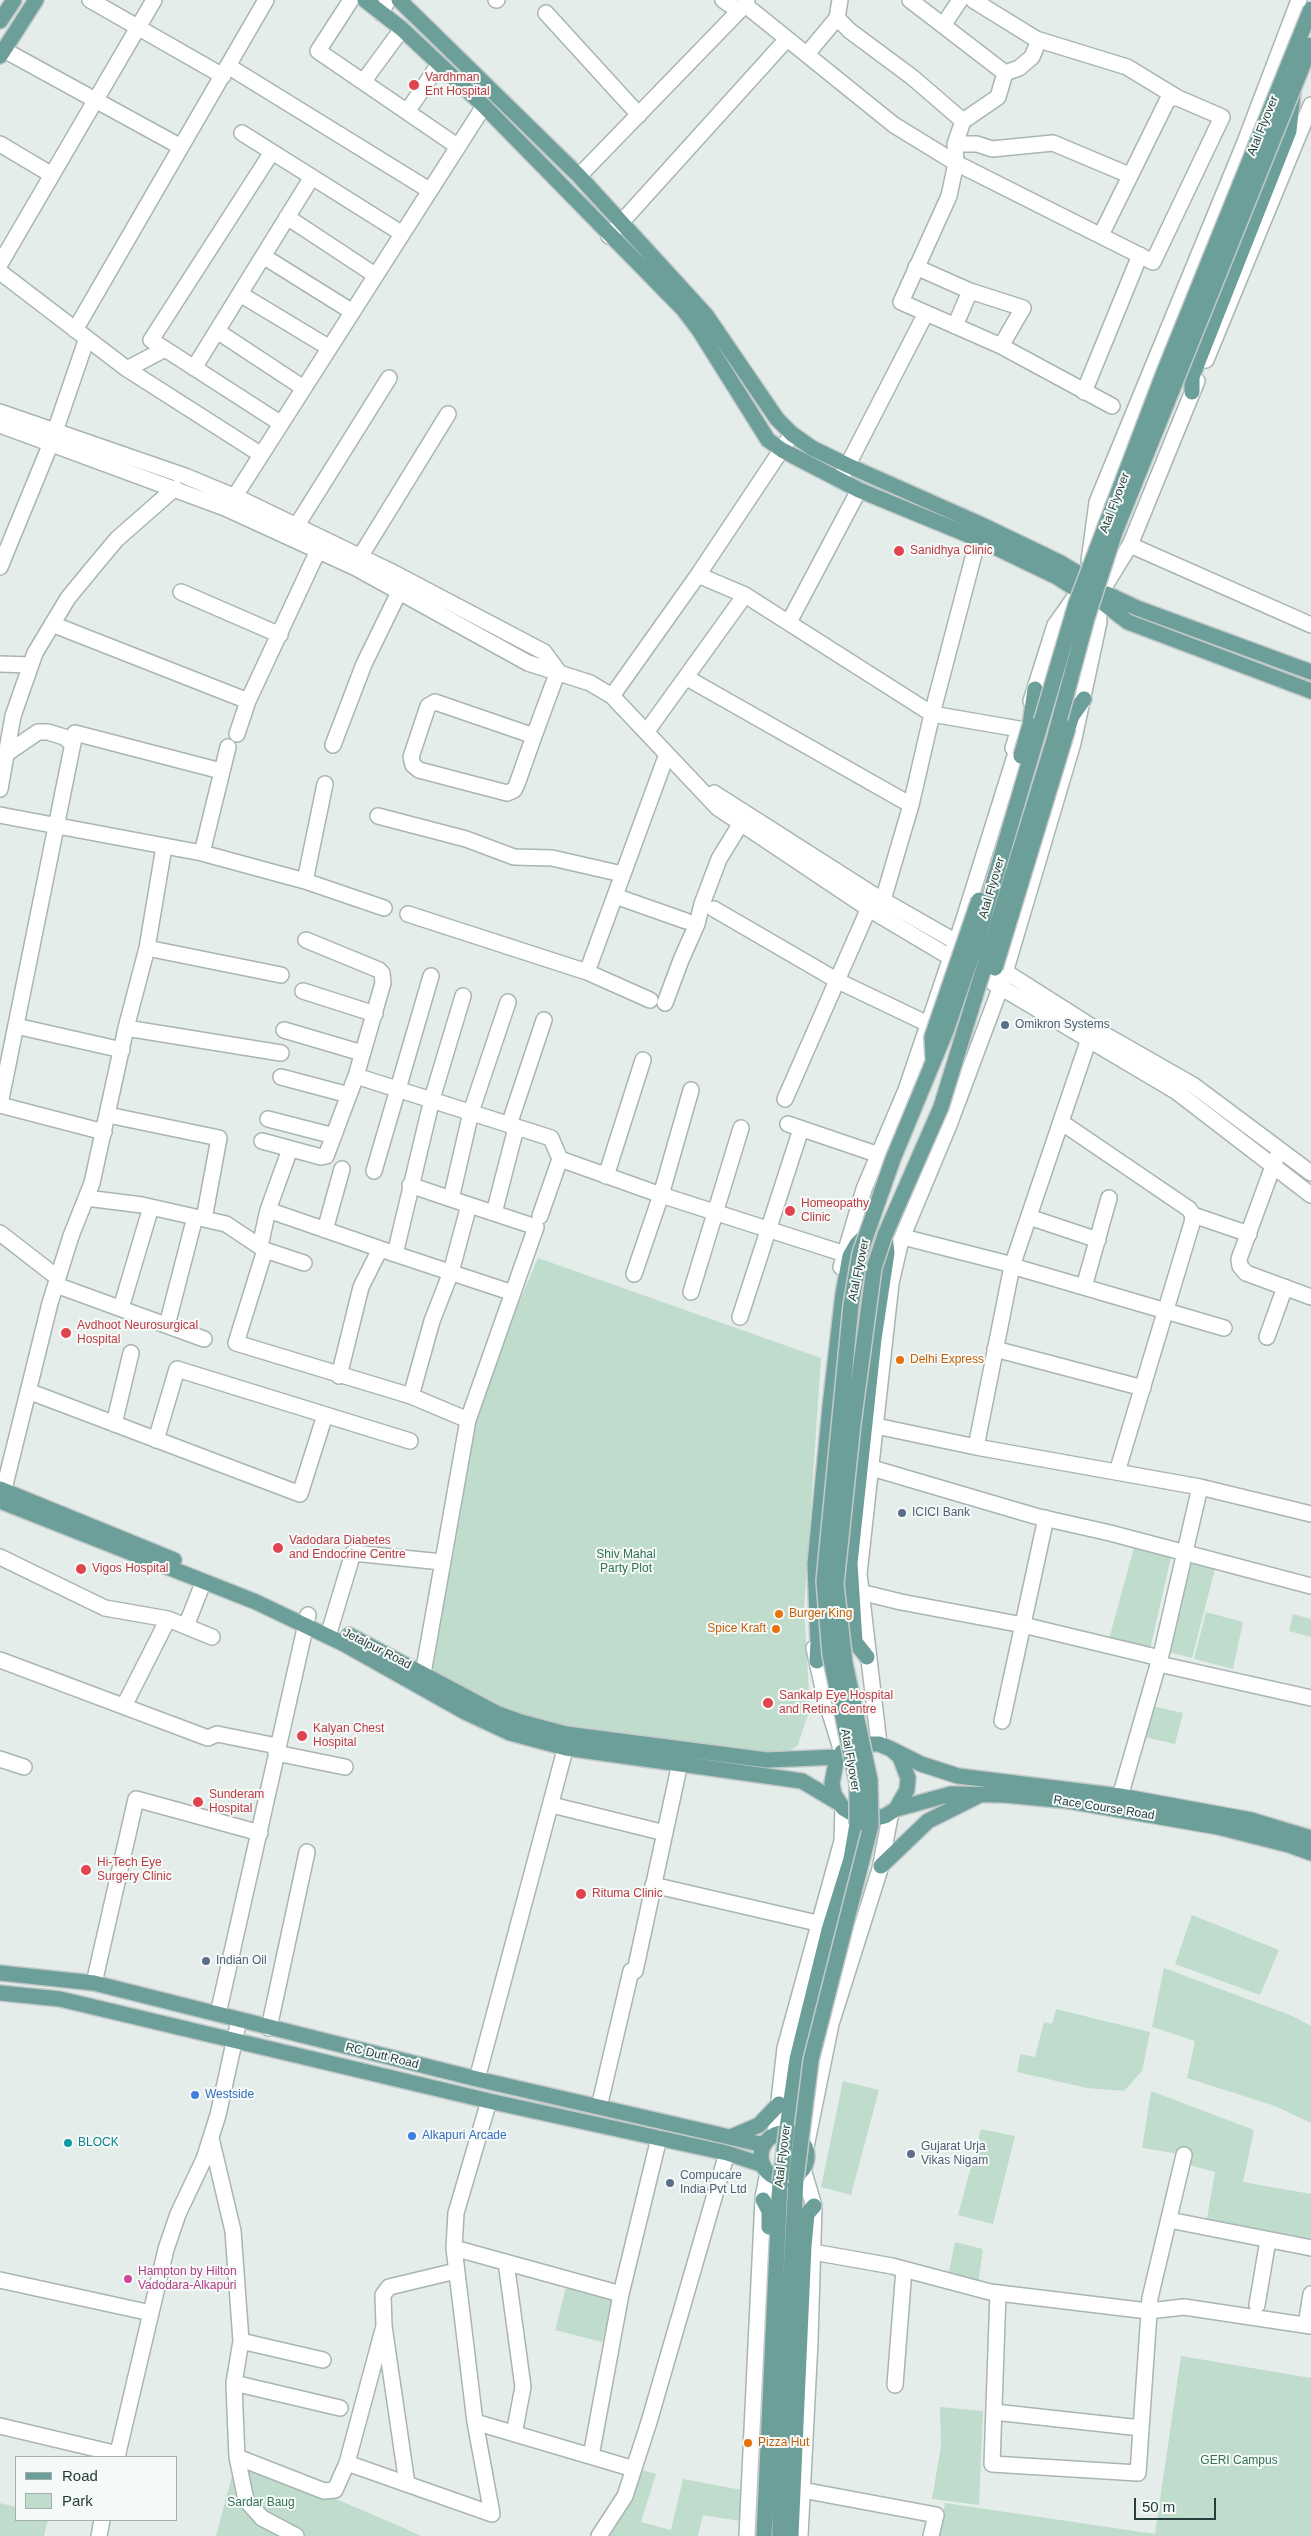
<!DOCTYPE html>
<style>
body{margin:0}
#map{position:relative;width:1311px;height:2536px;overflow:hidden;background:#e5edeb;font-family:Helvetica,sans-serif}
canvas{display:block}
.legend{position:absolute;left:15px;top:2456px;width:162px;height:65px;box-sizing:border-box;background:#f5faf8;border:1px solid #a2afac;margin:0;padding:6px 9px;list-style:none;font-size:15px;color:#253e3b}
.legend li{display:flex;align-items:center;gap:10px;height:25px}
.legend b{width:25px;border:1px solid #a2afac}
.scale{position:absolute;left:1134px;top:2498px;width:82px;height:22px;box-sizing:border-box;border:2px solid #253e3b;border-top:0;padding-left:6px;font-size:15px;line-height:18px;white-space:nowrap;color:#253e3b;-webkit-text-stroke:4px #f5faf8;paint-order:stroke}
</style>
<div id="map">
<canvas width="1311" height="2536"></canvas>
<ul class="legend">
<li><b style="height:6px;background:#6d9f9a"></b>Road</li>
<li><b style="height:14px;background:#c0dccc"></b>Park</li>
</ul>
<div class="scale">50 m</div>
</div>
<script>
const context = document.querySelector('canvas').getContext('2d');
context.lineJoin = 'round';
function paint(path, color) {
  context.fillStyle = color;
  context.fill(path, 'evenodd');
}
function shape(rows) {
  const path = new Path2D();
  for (const r of rows) {
    if (r.length === 3) {
      path.moveTo(r[0] + r[2], r[1]);
      path.arc(r[0], r[1], r[2], 0, 2 * Math.PI);
      continue;
    }
    path.moveTo(r[0], r[1]);
    for (let i = 2; i < r.length; i += 2) path.lineTo(r[i], r[i + 1]);
  }
  return path;
}
function strokePath(path, color, width, dash) {
  context.strokeStyle = color;
  context.lineWidth = width;
  context.lineCap = dash ? 'butt' : 'round';
  context.setLineDash(dash || []);
  context.stroke(path);
}
function label(font, color, halo, rows, align = 'center') {
  context.font = font + ' Helvetica,sans-serif';
  context.lineWidth = 4;
  context.setLineDash([]);
  context.textBaseline = 'middle';
  context.strokeStyle = halo;
  context.fillStyle = color;
  for (const [text, x, y, turn = 0] of rows) {
    context.save();
    context.translate(x, y);
    context.rotate((+turn || 0) * Math.PI / 180);
    context.textAlign = isNaN(turn) ? turn : align;
    if (halo) context.strokeText(text, 0, 0);
    context.fillText(text, 0, 0);
    context.restore();
  }
}
const green = shape([
 [538,1258,821,1358,804,1609,810,1708,798,1745,763,1769,560,1735,421,1677,468,1420],
 [1135,1544,1172,1553,1150,1649,1109,1639],
 [1185,1556,1216,1565,1192,1658,1164,1651],
 [1206,1612,1243,1622,1233,1669,1194,1659],
 [1293,1614,1311,1619,1311,1637,1289,1631],
 [1152,1706,1183,1713,1175,1744,1144,1737],
 [1192,1915,1279,1950,1260,1995,1175,1964],
 [1164,1968,1290,2015,1311,2026,1311,2123,1275,2106,1187,2078,1195,2041,1152,2027],
 [1056,2009,1150,2032,1142,2071,1124,2091,1087,2088,1017,2072,1020,2054,1035,2057,1044,2022,1052,2024],
 [843,2081,879,2090,851,2195,821,2187],
 [1151,2091,1254,2130,1243,2182,1311,2194,1311,2244,1206,2224,1215,2172,1186,2164,1186,2155,1142,2148],
 [981,2129,1015,2136,993,2224,958,2215],
 [955,2242,983,2249,978,2285,948,2276],
 [566,2287,614,2301,602,2342,555,2330],
 [1181,2356,1311,2378,1311,2536,940,2536,945,2503,1155,2534],
 [940,2407,983,2411,979,2505,932,2499,941,2446],
 [237,2457,404,2528,421,2536,216,2536],
 [639,2469,656,2474,641,2522,671,2530,683,2479,742,2490,740,2521,703,2515,698,2536,604,2536],
 [0,2503,16,2507,16,2520,48,2520,44,2536,0,2536]
]);
const minor = shape([
 [90,0,223,76],
 [351,0,318,51,457,146],
 [496,0,497,0],
 [723,0,739,11],
 [840,0,837,18,850,31,912,77,963,121,998,97,1005,73],
 [910,0,1005,73],
 [973,0,1036,39,1127,67,1178,98],
 [744,4,894,125,956,163,949,196,901,302,1001,346,1112,406],
 [381,13,388,0],
 [546,13,639,115],
 [944,24,960,0],
 [4,50,181,147],
 [807,54,837,18],
 [228,66,429,190],
 [1005,73,1019,68,1032,57,1039,40],
 [363,82,402,29],
 [407,112,439,64],
 [963,121,955,144,956,163,1153,262,1222,117,1178,98,1172,98,1167,101,1101,235],
 [242,133,401,233],
 [0,144,52,175],
 [955,144,977,144,992,149,1053,143,1129,175],
 [272,152,151,340,280,423],
 [579,176,739,11,747,0],
 [287,217,375,275],
 [609,236,787,39],
 [263,256,351,311],
 [0,264,154,0],
 [916,267,970,291,1023,308,1001,346],
 [0,272,127,369,260,454],
 [240,294,328,347],
 [955,326,970,291],
 [75,330,266,0],
 [217,331,302,387],
 [1206,360,1311,105],
 [194,368,312,177],
 [127,369,165,349],
 [1084,392,1140,255],
 [0,412,185,476,245,501,390,571,544,652,558,671],
 [0,425,225,508,356,568,528,663,590,683,612,696,718,808,869,909,1177,1092,1311,1195],
 [840,480,926,313],
 [235,496,484,106],
 [297,525,389,378],
 [1130,545,1311,625],
 [360,557,448,414],
 [1089,561,1097,502,1245,142,1299,0],
 [0,567,51,443,87,338],
 [698,575,745,595,932,714,1019,729,1013,748],
 [1106,584,1130,545,1197,381],
 [181,592,280,635],
 [789,622,859,490],
 [52,624,248,701],
 [0,664,31,665],
 [687,678,911,805],
 [612,696,698,575,792,434],
 [1031,701,1055,625,1077,594],
 [647,731,745,595],
 [237,734,248,701,322,542],
 [534,736,435,702,428,706,411,757,413,765,419,770,507,793,514,790,517,784,534,736,558,671],
 [333,745,364,664,404,582],
 [6,754,38,732,48,732,64,737,73,744],
 [0,789,13,716,35,653,68,598,101,558,117,539,175,488],
 [714,793,874,895,965,947],
 [0,815,202,853,305,881,384,908],
 [378,816,466,839,514,857,552,858,622,874],
 [202,853,228,747],
 [305,881,325,784],
 [615,896,686,921],
 [883,900,911,805,932,714,978,539],
 [714,909,838,981,928,1024],
 [408,914,587,972,650,1000],
 [147,948,281,975],
 [998,967,1102,1033,1193,1085,1311,1173],
 [587,972,667,754],
 [303,991,375,1014],
 [665,1003,681,960,697,924,702,904,719,859,741,823],
 [16,1026,122,1050],
 [126,1028,281,1053],
 [284,1030,362,1053],
 [356,1076,551,1138,560,1159,540,1216],
 [281,1077,349,1095],
 [785,1099,872,901],
 [0,1104,75,733,221,771],
 [0,1105,104,1132],
 [108,1115,219,1138,204,1219],
 [268,1119,334,1136],
 [1061,1122,1189,1209,1193,1215,1192,1223,1117,1472],
 [788,1124,879,1155],
 [509,1125,544,1020],
 [262,1141,321,1157,326,1156,356,1076,383,983,382,973,379,970,306,940],
 [1276,1158,1239,1259,1240,1266,1246,1273,1311,1297],
 [560,1159,661,1195,845,1254],
 [374,1171,431,976],
 [606,1176,643,1060],
 [410,1185,451,1199],
 [86,1198,142,1205,226,1224,265,1250,304,1263],
 [268,1210,290,1149],
 [494,1213,516,1128],
 [1193,1215,1249,1234],
 [1029,1217,1098,1240],
 [325,1230,342,1169],
 [0,1233,58,1278],
 [903,1237,1013,1265],
 [260,1246,268,1210,395,1254,432,1099,463,996],
 [265,1250,236,1343,411,1396,468,1420],
 [395,1254,513,1293],
 [1012,1266,1224,1328],
 [841,1267,864,1189,906,1090,963,922,1020,740],
 [634,1274,661,1195,691,1090],
 [56,1285,204,1339],
 [1084,1287,1109,1198],
 [691,1292,741,1128],
 [121,1308,151,1207],
 [740,1317,801,1129],
 [167,1325,195,1217],
 [1267,1337,1285,1287],
 [995,1349,1143,1388],
 [339,1376,361,1287,380,1249],
 [28,1391,300,1494,325,1415],
 [411,1396,432,1321,451,1272,469,1205],
 [114,1424,131,1353],
 [876,1426,976,1447,1200,1487,1311,1514],
 [156,1440,177,1369,410,1441],
 [976,1447,1012,1266,1092,1030],
 [872,1468,1035,1516,1110,1533,1311,1586],
 [1,1501,50,1303,71,1236,92,1183,126,1028,147,948,164,847],
 [0,1557,105,1608,168,1619],
 [860,1592,901,1602,1023,1625,1160,1658],
 [186,1626,203,1583],
 [328,1636,353,1553,442,1562],
 [814,1648,825,1697,842,1752],
 [0,1660,208,1738,217,1734,277,1746],
 [1159,1664,1311,1698],
 [421,1685,468,1420,536,1227,451,1199,471,1112,508,1002],
 [124,1706,168,1619,212,1637],
 [1002,1721,1046,1518],
 [879,1744,859,1574,891,1283,901,1240,949,1125,1001,986,1073,743,1099,622,1098,604],
 [276,1753,345,1767],
 [0,1759,24,1767],
 [552,1805,665,1833],
 [1117,1807,1162,1651,1200,1487],
 [653,1885,817,1923],
 [635,1971,680,1763],
 [94,1983,136,1799,260,1833],
 [218,2014,308,1615],
 [269,2028,307,1852],
 [477,2079,569,1735],
 [599,2107,631,1971],
 [775,2135,785,2048,842,1841,843,1808],
 [211,2138,233,2231,241,2341,234,2383,235,2410,237,2457,246,2500,262,2518,296,2536],
 [806,2147,831,2024,880,1869,891,1812],
 [1169,2220,1311,2248],
 [454,2248,621,2294],
 [813,2252,892,2266,990,2292,1148,2311,1184,2307,1311,2326],
 [506,2262,523,2387,514,2434],
 [0,2280,151,2313],
 [998,2293,992,2464,1138,2473,1150,2298,1184,2155],
 [1257,2305,1268,2240],
 [1306,2325,1311,2294],
 [241,2341,323,2360],
 [234,2383,340,2408],
 [895,2385,904,2269],
 [994,2412,1141,2428],
 [475,2422,634,2469],
 [0,2426,118,2454],
 [591,2456,621,2294,659,2138],
 [117,2457,166,2249,178,2214,204,2159,218,2115,239,2020],
 [237,2457,324,2491,335,2490,347,2463,384,2326],
 [347,2463,492,2514,475,2422,454,2248,456,2213,489,2101],
 [407,2484,384,2326,383,2295,389,2287,456,2271],
 [802,2490,936,2515,931,2536],
 [99,2536,102,2520],
 [599,2536,625,2496,649,2422,727,2153],
 [747,2536,763,2198,768,2172],
 [800,2536,810,2341,814,2206,803,2169]
]);
const major = shape([
 [365,0,402,29,484,106,683,309,699,330,768,440,782,450,859,490,978,539,1057,577,1077,590],
 [399,0,579,176,706,315,777,419,792,434,812,448,847,465,982,525,1059,562,1084,577],
 [0,21,14,0],
 [0,56,36,0],
 [1192,392,1192,377,1289,131,1293,93],
 [1107,594,1137,608,1311,672],
 [1102,602,1128,622,1311,691],
 [1030,725,1035,689],
 [1068,728,1072,716,1084,699],
 [0,1489,174,1560],
 [0,1501,256,1602,344,1644,465,1712,510,1733,566,1748,802,1781,839,1803],
 [349,1635,496,1713,521,1722,566,1734,767,1760,838,1757],
 [867,1657,855,1642,850,1563,874,1339,887,1253,885,1235],
 [817,1661,818,1642,815,1564,830,1407,843,1294,850,1256,857,1244,864,1237],
 [867,1744,879,1744,891,1749,900,1757,908,1778,907,1790,896,1809,885,1816,872,1819,860,1818,843,1808,834,1794,832,1783,836,1762,842,1752,867,1744],
 [891,1749,921,1764,958,1776,1120,1796,1251,1820,1311,1838],
 [896,1809,951,1794,1004,1795,1068,1801,1218,1827,1289,1845,1311,1853],
 [881,1866,928,1821,980,1795],
 [0,1973,94,1983,477,2079,764,2145],
 [0,1993,60,1999,489,2101,727,2153,763,2165],
 [787,2128,797,2059,829,1930,851,1859,857,1824],
 [784,2156,23],
 [731,2137,759,2125,779,2104],
 [763,2200,769,2211,769,2227],
 [764,2536,780,2182],
 [780,2536,780,2479,796,2179],
 [791,2536,804,2246,807,2214,814,2206]
]);
const majorBridge = shape([
 [1021,756,1030,725],
 [995,968,1068,728],
 [933,1057,932,1037,979,900],
 [857,1824,857,1784,830,1655,824,1581,851,1305,860,1253,893,1159,946,1031,974,949,1076,604,1163,375,1311,9],
 [796,2179,811,2060,871,1825,870,1780,845,1663,836,1584,853,1424,874,1268,885,1235,941,1107,1054,740,1087,618,1115,532,1311,45],
 [780,2182,787,2128]
]);
const markers = [
 [414,85,6,"#e0444e"],
 [899,551,6,"#e0444e"],
 [1005,1025,5,"#5c6f8a"],
 [790,1211,6,"#e0444e"],
 [66,1333,6,"#e0444e"],
 [900,1360,5,"#e8710a"],
 [902,1513,5,"#5c6f8a"],
 [278,1548,6,"#e0444e"],
 [81,1569,6,"#e0444e"],
 [779,1614,5,"#e8710a"],
 [776,1629,5,"#e8710a"],
 [768,1703,6,"#e0444e"],
 [302,1736,6,"#e0444e"],
 [198,1802,6,"#e0444e"],
 [86,1870,6,"#e0444e"],
 [581,1894,6,"#e0444e"],
 [206,1961,5,"#5c6f8a"],
 [195,2095,5,"#3f7fe0"],
 [412,2136,5,"#3f7fe0"],
 [68,2143,5,"#0f9aa8"],
 [911,2154,5,"#5c6f8a"],
 [670,2183,5,"#5c6f8a"],
 [128,2279,5,"#d1479c"],
 [748,2443,5,"#e8710a"]
];
const healthNames = [
 ["Vardhman",425,78],
 ["Ent Hospital",425,92],
 ["Sanidhya Clinic",910,551],
 ["Homeopathy",801,1204],
 ["Clinic",801,1218],
 ["Avdhoot Neurosurgical",77,1326],
 ["Hospital",77,1340],
 ["Vadodara Diabetes",289,1541],
 ["and Endocrine Centre",289,1555],
 ["Vigos Hospital",92,1569],
 ["Sankalp Eye Hospital",779,1696],
 ["and Retina Centre",779,1710],
 ["Kalyan Chest",313,1729],
 ["Hospital",313,1743],
 ["Sunderam",209,1795],
 ["Hospital",209,1809],
 ["Hi-Tech Eye",97,1863],
 ["Surgery Clinic",97,1877],
 ["Rituma Clinic",592,1894]
];
const streetNames = [
 ["Atal Flyover",1263,126,-68],
 ["Atal Flyover",1115,503,-69],
 ["Atal Flyover",992,888,-73],
 ["Atal Flyover",859,1270,-78],
 ["Jetalpur Road",377,1649,27],
 ["Atal Flyover",850,1760,80],
 ["Race Course Road",1104,1808,9],
 ["RC Dutt Road",382,2056,14],
 ["Atal Flyover",783,2156,-83]
];
const serviceNames = [
 ["Omikron Systems",1015,1025],
 ["ICICI Bank",912,1513],
 ["Indian Oil",216,1961],
 ["Gujarat Urja",921,2147],
 ["Vikas Nigam",921,2161],
 ["Compucare",680,2176],
 ["India Pvt Ltd",680,2190]
];
const foodNames = [
 ["Delhi Express",910,1360],
 ["Burger King",789,1614],
 ["Spice Kraft",766,1629,"right"],
 ["Pizza Hut",758,2443]
];
const parkNames = [
 ["Shiv Mahal",626,1555],
 ["Party Plot",626,1569],
 ["GERI Campus",1239,2461],
 ["Sardar Baug",261,2503]
];
const shopNames = [
 ["Westside",205,2095],
 ["Alkapuri Arcade",422,2136]
];
const cultureNames = [
 ["BLOCK",78,2143]
];
const hotelNames = [
 ["Hampton by Hilton",138,2272],
 ["Vadodara-Alkapuri",138,2286]
];
paint(green, '#c0dccc');
strokePath(minor, '#a8b5b3', 18);
strokePath(major, '#c2c9c8', 18);
strokePath(minor, '#fff', 15);
strokePath(major, '#6d9f9a', 15);
strokePath(majorBridge, '#c2c9c8', 18, []);
strokePath(majorBridge, '#6d9f9a', 15);
for (const [x, y, r, color] of markers) {
  const dot = new Path2D();
  dot.arc(x, y, r, 0, 2 * Math.PI);
  context.fillStyle = color;
  context.fill(dot);
  strokePath(dot, '#f5faf8', 2);
}
label('12px', '#be3a42', '#f5faf8', healthNames, 'left');
label('12px', '#253e3b', '#f5faf8', streetNames);
label('12px', '#4e5e75', '#f5faf8', serviceNames, 'left');
label('12px', '#c56008', '#f5faf8', foodNames, 'left');
label('12px', '#337155', '#f5faf8', parkNames);
label('12px', '#366cbe', '#f5faf8', shopNames, 'left');
label('12px', '#0d838f', '#f5faf8', cultureNames, 'left');
label('12px', '#b23c85', '#f5faf8', hotelNames, 'left');
</script>
